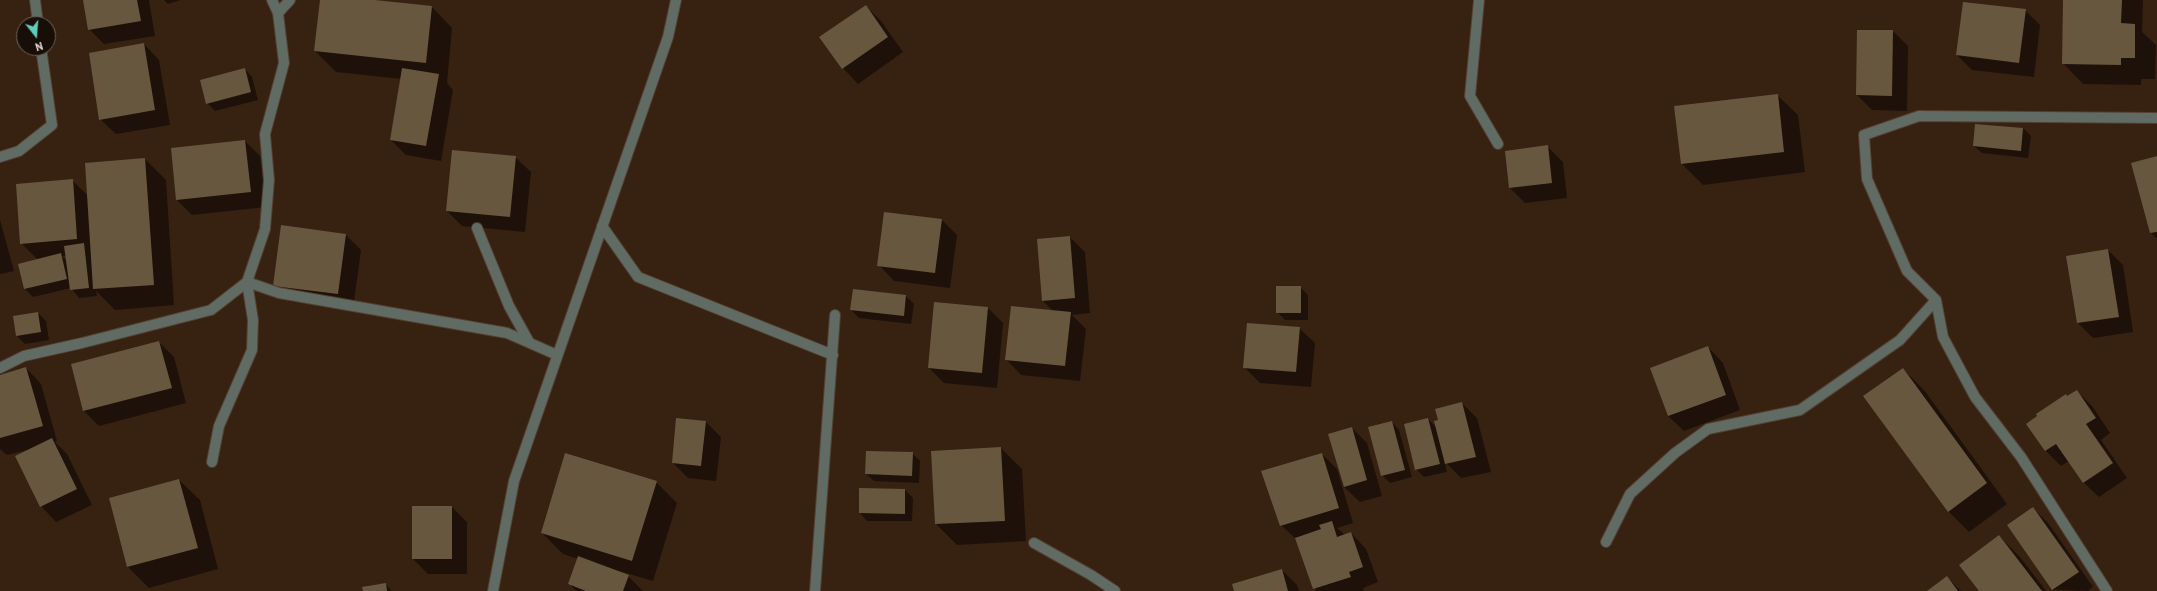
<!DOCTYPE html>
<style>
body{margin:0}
#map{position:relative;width:2157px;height:591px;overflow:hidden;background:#372111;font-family:"PT Sans",sans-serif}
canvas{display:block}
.north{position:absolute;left:16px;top:16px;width:40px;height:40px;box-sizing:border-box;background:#170e07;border:1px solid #6c6159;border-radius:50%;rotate:163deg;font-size:11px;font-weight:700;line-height:16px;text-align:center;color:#ecddd3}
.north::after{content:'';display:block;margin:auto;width:14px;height:18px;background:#5ccebb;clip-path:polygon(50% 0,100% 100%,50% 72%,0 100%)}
</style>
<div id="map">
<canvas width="2157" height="591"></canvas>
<div class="north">N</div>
</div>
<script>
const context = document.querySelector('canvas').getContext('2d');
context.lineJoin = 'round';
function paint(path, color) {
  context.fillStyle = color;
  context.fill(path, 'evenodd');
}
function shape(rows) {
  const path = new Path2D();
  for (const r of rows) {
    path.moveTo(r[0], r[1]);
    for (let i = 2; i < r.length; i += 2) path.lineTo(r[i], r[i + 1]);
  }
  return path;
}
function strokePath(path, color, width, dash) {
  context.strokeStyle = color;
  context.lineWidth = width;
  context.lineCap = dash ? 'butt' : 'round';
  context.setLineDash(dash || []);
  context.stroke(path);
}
const shadow = shape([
 [84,0,149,0,155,36,104,44,89,29],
 [164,0,181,0,168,4],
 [321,0,366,0,432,7,452,28,447,83,453,90,441,161,406,155,391,140,402,79,336,72,315,51],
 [2064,0,2143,0,2142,32,2156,45,2155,79,2141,79,2141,85,2083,84,2063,63],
 [866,6,881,21,903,52,858,84,843,68],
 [2025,10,2040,25,2034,77,1972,70,1957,55],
 [1893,31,1908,46,1907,111,1872,110,1857,95],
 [144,44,159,60,170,125,116,134,100,119],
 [245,69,252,77,258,100,215,111,207,103],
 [1777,95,1798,115,1805,172,1703,185,1682,164],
 [2023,128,2031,136,2028,158,1982,153,1974,146],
 [245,141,260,156,266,207,192,215,177,200],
 [1548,147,1563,162,1567,198,1525,203,1510,188],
 [515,157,531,172,525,232,462,226,447,211],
 [2157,157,2157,239,2151,233,2132,164],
 [145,159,166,180,174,305,115,310,96,291,97,296,79,298,71,288,33,297,25,289,38,260,21,243,72,180,88,196],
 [62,256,67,256,67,261],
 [0,220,14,271,0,274],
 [942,220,957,235,950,288,894,281,879,265],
 [346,235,361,250,353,309,289,301,274,286],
 [1070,237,1085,252,1090,313,1072,315,1086,329,1080,381,1021,375,1006,359,1053,311,1043,301],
 [2108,250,2123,265,2133,332,2093,338,2078,323],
 [1300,287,1308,295,1308,320,1285,320,1277,312],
 [906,296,914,304,911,324,859,318,851,310],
 [988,308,1003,323,997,388,944,383,929,368],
 [38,313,46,321,49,340,25,344,17,336],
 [1299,328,1315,343,1311,387,1260,383,1244,367],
 [159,342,174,357,186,403,99,426,84,411],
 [1708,347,1723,363,1740,410,1684,431,1668,416],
 [26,368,41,384,57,441,55,442,67,454,92,505,56,522,41,506,27,450,7,455,0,449,0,376],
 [1903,369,1924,390,2007,504,1969,532,1948,511],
 [2077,391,2092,406,2110,433,2101,440,2127,478,2099,497,2083,482,2069,461,2061,466,2046,451,2027,424],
 [1462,403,1477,418,1491,472,1461,478,1445,462,1447,472,1424,477,1416,469,1428,419,1437,428,1440,421],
 [706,422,721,437,716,481,688,478,673,463],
 [1392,422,1399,430,1412,477,1390,483,1382,475],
 [1352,428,1367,443,1382,496,1360,502,1344,487],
 [1001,448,1022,469,1026,541,957,545,936,524],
 [912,453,920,461,919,483,874,481,866,474],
 [1322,454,1337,469,1353,523,1337,528,1345,535,1351,533,1366,549,1378,582,1363,588,1364,591,1316,591,1297,540,1281,525],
 [179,480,200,500,218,569,149,588,128,567],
 [656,482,677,503,653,581,619,571,619,573,628,576,643,591,576,591,569,583,578,559,563,554,542,533],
 [860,489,905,490,913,498,912,521,867,521,860,513],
 [452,507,467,522,467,574,428,574,413,559],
 [2033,508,2048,523,2093,587,2088,591,2053,590,2008,525],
 [1999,536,2020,557,2046,591,1980,591],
 [1282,570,1297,585,1299,591,1235,591],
 [1947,577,1961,591,1928,591],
 [385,584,392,591,364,591]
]);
const building = shape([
 [83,0,137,0,141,21,88,30],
 [320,0,375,0,432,6,426,63,314,51],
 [2063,0,2122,0,2121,23,2135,24,2135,58,2121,58,2121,65,2062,64],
 [1963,2,2026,9,2019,63,1956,55],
 [866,5,888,37,842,69,819,37],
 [1857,30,1893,30,1892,96,1856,95],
 [144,43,155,110,99,120,89,53],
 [245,68,251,92,206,104,200,80],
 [402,68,439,74,426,146,390,140],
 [1778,94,1784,152,1681,164,1674,106],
 [1975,124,2023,128,2021,151,1973,146],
 [245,140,251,192,176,200,171,148],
 [1548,145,1552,183,1509,188,1505,151],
 [452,150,516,156,510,217,446,211],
 [2157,156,2157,232,2150,233,2131,163],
 [145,158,154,285,93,289,85,163],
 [73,179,77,239,20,244,16,184],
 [884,212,942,219,935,273,877,266],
 [281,225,346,234,338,294,273,286],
 [1070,236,1075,298,1042,301,1037,239],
 [84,243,89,288,70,290,64,246],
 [2108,249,2119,317,2077,323,2066,256],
 [61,253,67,279,24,289,18,264],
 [1276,286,1301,286,1301,313,1276,313],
 [853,289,906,295,904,316,850,310],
 [934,302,988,307,982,373,928,368],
 [1011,306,1071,312,1065,366,1005,360],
 [38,312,41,332,16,336,13,316],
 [1247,323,1300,327,1296,372,1243,368],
 [159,341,172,388,83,411,71,364],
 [1708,346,1726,395,1668,416,1650,368],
 [26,367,43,426,0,438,0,375],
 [1903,368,1987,483,1948,512,1863,396],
 [2077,390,2096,418,2086,424,2113,463,2083,483,2056,444,2045,451,2026,424,2037,416,2036,414,2066,394,2067,396],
 [1462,402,1476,457,1445,464,1434,421,1438,420,1435,409],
 [676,418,706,421,701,466,672,463],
 [1428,418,1440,464,1415,470,1404,424],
 [1392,421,1405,470,1381,476,1368,427],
 [1352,427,1367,480,1344,487,1328,434],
 [52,438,77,489,40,507,15,456],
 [1001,447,1005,521,935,524,931,451],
 [866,451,913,452,912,476,865,474],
 [565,453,657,481,632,561,541,533],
 [1322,453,1339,508,1280,526,1261,471],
 [179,479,198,548,127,567,109,498],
 [859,488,905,489,905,514,859,513],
 [412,506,452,506,452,559,412,559],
 [2033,507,2079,572,2052,590,2007,525],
 [1332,521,1337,537,1351,532,1363,567,1349,572,1351,577,1313,589,1295,538,1321,529,1319,525],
 [1999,535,2042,591,1979,591,1959,565],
 [578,556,629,575,623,591,586,591,568,584],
 [1282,569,1288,591,1234,591,1232,584],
 [1947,576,1958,591,1927,591],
 [386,583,387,591,363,591,362,587]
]);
const minor = shape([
 [35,0,38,24],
 [272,0,278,13],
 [1479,0,1470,96,1498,144],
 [0,157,19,151,52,125,41,48],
 [602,226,638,277,833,355],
 [477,228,509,306,529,342],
 [0,368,24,356,82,343,211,310,247,282,265,229,269,180,265,134,284,63,278,13,290,0],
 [212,462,219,426,252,350,253,320,247,282,279,293,507,333,557,355],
 [1606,542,1630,494,1675,453,1708,429,1800,410,1900,340,1936,300],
 [1034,543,1091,575,1115,591],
 [493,591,514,481,668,37,676,0],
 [815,591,835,315],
 [2107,591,2021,457,1975,397,1943,337,1936,300,1907,271,1867,179,1864,135,1919,116,2157,118]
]);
paint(shadow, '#0007');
paint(building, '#68573f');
strokePath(minor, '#543f30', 12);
strokePath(minor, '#5f6b63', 10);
</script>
